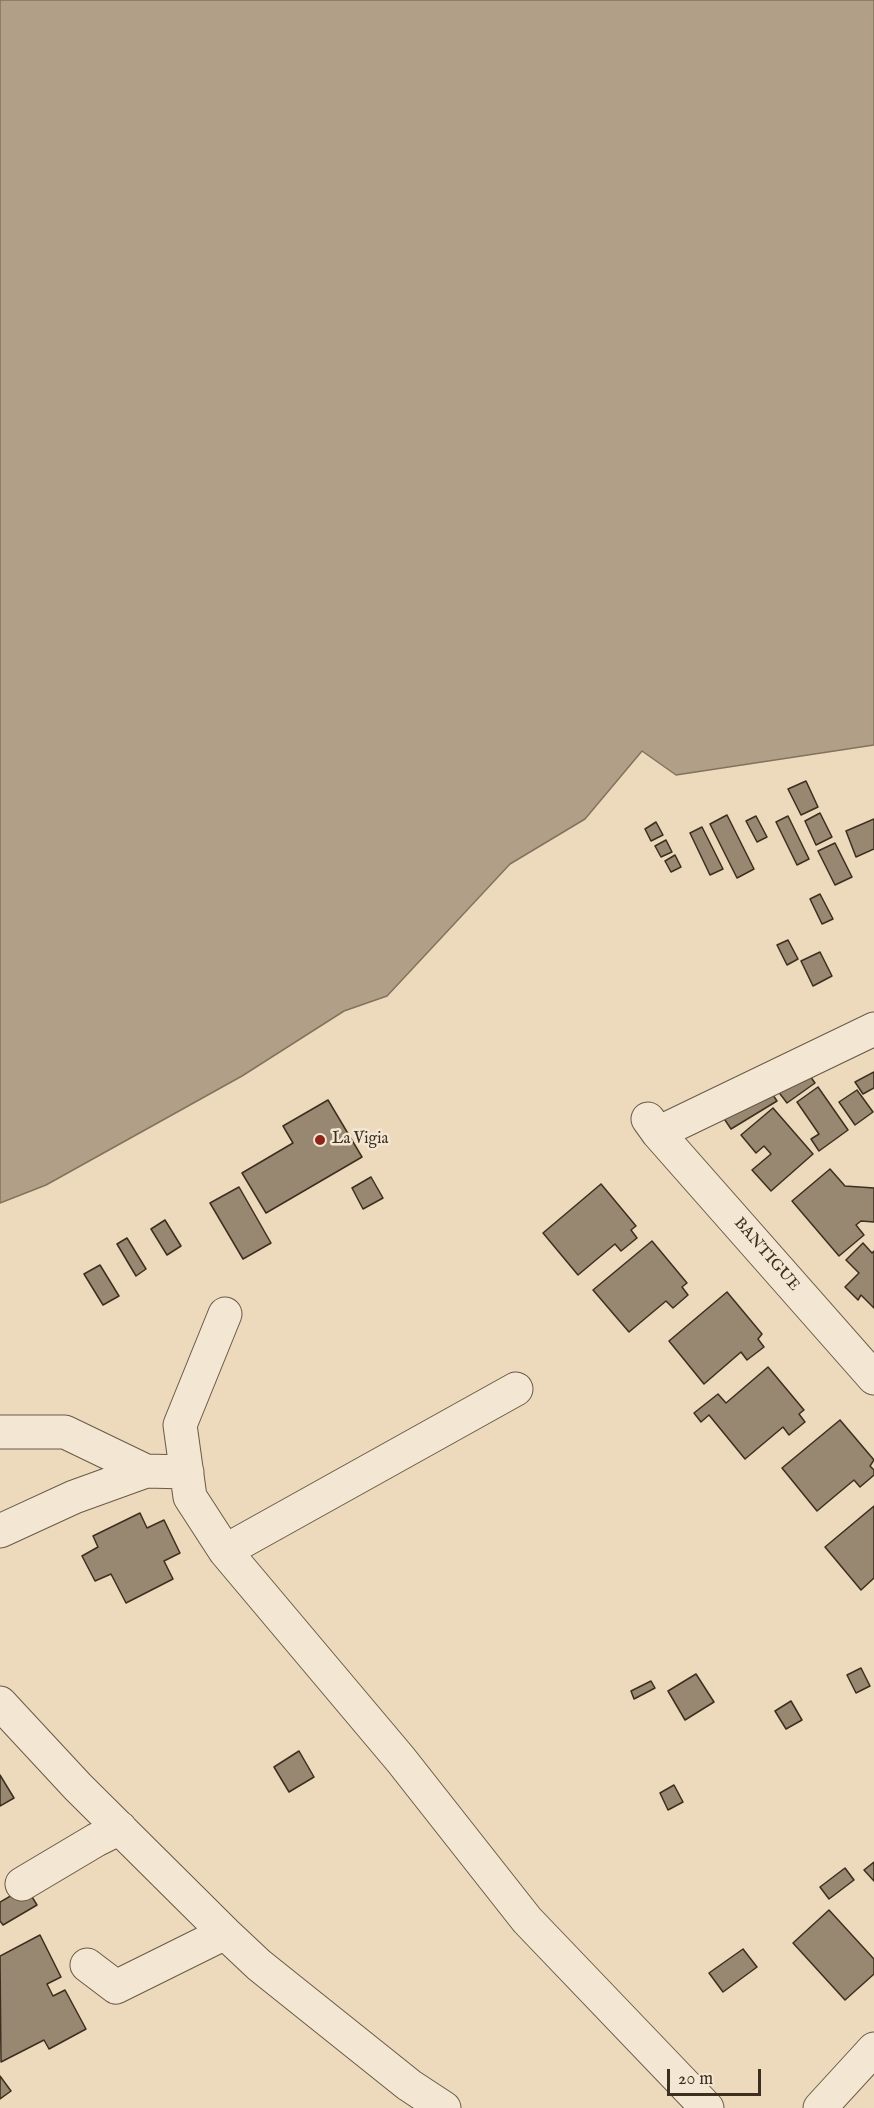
<!DOCTYPE html>
<style>
body{margin:0}
#map{position:relative;width:874px;height:2108px;overflow:hidden;background:#eddabc;font-family:"IM FELL English",serif}
canvas{display:block}
.scale{position:absolute;left:667px;top:2069px;width:94px;height:27px;box-sizing:border-box;border:3px solid #3c2f1f;border-top:0;padding-left:8px;font-size:18px;line-height:21px;white-space:nowrap;color:#3c2f1f;-webkit-text-stroke:4px #f3e7d3;paint-order:stroke}
</style>
<div id="map">
<canvas width="874" height="2108"></canvas>
<div class="scale">20 m</div>
</div>
<script>
const context = document.querySelector('canvas').getContext('2d');
context.lineJoin = 'round';
function paint(path, color) {
  context.fillStyle = color;
  context.fill(path, 'evenodd');
}
function shape(rows) {
  const path = new Path2D();
  for (const r of rows) {
    path.moveTo(r[0], r[1]);
    for (let i = 2; i < r.length; i += 2) path.lineTo(r[i], r[i + 1]);
  }
  return path;
}
function strokePath(path, color, width, dash) {
  context.strokeStyle = color;
  context.lineWidth = width;
  context.lineCap = dash ? 'butt' : 'round';
  context.setLineDash(dash || []);
  context.stroke(path);
}
function label(font, color, halo, rows, align = 'center') {
  context.font = font + ' "IM FELL English",serif';
  context.lineWidth = 5;
  context.setLineDash([]);
  context.textBaseline = 'middle';
  context.strokeStyle = halo;
  context.fillStyle = color;
  for (const [text, x, y, turn = 0] of rows) {
    context.save();
    context.translate(x, y);
    context.rotate((+turn || 0) * Math.PI / 180);
    context.textAlign = isNaN(turn) ? turn : align;
    if (halo) context.strokeText(text, 0, 0);
    context.fillText(text, 0, 0);
    context.restore();
  }
}
const water = shape([
 [0,0,874,0,874,745,676,775,642,751,585,819,510,864,387,996,344,1011,242,1076,46,1185,0,1203,0,0]
]);
const building = shape([
 [806,781,818,807,801,815,788,789,806,781],
 [820,813,832,837,816,845,805,821,820,813],
 [727,815,754,869,737,878,710,824,727,815],
 [756,816,767,837,757,842,746,821,756,816],
 [788,816,809,859,797,865,776,822,788,816],
 [874,819,874,849,856,857,846,831,874,819],
 [656,822,663,835,651,841,645,829,656,822],
 [702,827,723,869,710,875,690,833,702,827],
 [666,840,672,852,661,857,655,846,666,840],
 [835,843,852,877,835,885,818,851,835,843],
 [675,855,681,867,671,872,665,861,675,855],
 [820,894,833,919,822,924,810,899,820,894],
 [788,940,798,959,787,965,777,945,788,940],
 [820,952,832,976,813,986,801,961,820,952],
 [803,1066,815,1083,787,1103,774,1086,803,1066],
 [874,1072,874,1088,863,1094,855,1082,874,1072],
 [767,1086,777,1101,731,1129,721,1114,767,1086],
 [818,1087,848,1130,819,1151,811,1139,819,1134,797,1102,818,1087],
 [857,1090,873,1112,855,1125,839,1102,857,1090],
 [328,1100,362,1157,266,1213,242,1173,293,1143,283,1126,328,1100],
 [773,1108,813,1154,771,1191,752,1170,771,1154,764,1146,756,1153,741,1135,773,1108],
 [830,1169,845,1186,874,1188,874,1222,861,1221,856,1225,864,1235,839,1256,792,1201,830,1169],
 [371,1177,383,1198,363,1209,352,1188,371,1177],
 [601,1184,636,1226,631,1230,637,1238,621,1251,615,1244,578,1275,543,1233,601,1184],
 [239,1187,271,1243,243,1259,210,1203,239,1187],
 [165,1220,181,1246,167,1255,151,1229,165,1220],
 [127,1238,146,1269,136,1276,117,1244,127,1238],
 [652,1241,687,1283,682,1287,688,1295,673,1308,666,1301,629,1332,593,1290,652,1241],
 [863,1243,872,1253,874,1251,874,1308,861,1295,858,1300,845,1287,859,1273,846,1260,863,1243],
 [100,1265,119,1296,103,1305,84,1274,100,1265],
 [727,1292,762,1334,758,1339,764,1347,747,1360,741,1352,704,1384,669,1341,727,1292],
 [768,1367,804,1410,799,1414,805,1422,789,1435,783,1427,745,1459,709,1415,701,1422,694,1413,718,1394,726,1403,768,1367],
 [840,1420,874,1460,870,1466,874,1470,874,1475,860,1487,854,1480,817,1511,782,1468,840,1420],
 [874,1506,874,1578,861,1590,825,1547,874,1506],
 [140,1513,147,1528,164,1520,180,1553,164,1561,173,1579,126,1603,111,1574,95,1581,82,1556,98,1547,93,1536,140,1513],
 [861,1668,870,1686,856,1693,847,1675,861,1668],
 [696,1674,714,1702,685,1720,668,1691,696,1674],
 [651,1681,655,1688,634,1699,631,1691,651,1681],
 [791,1701,802,1720,786,1729,775,1711,791,1701],
 [299,1751,314,1777,289,1792,274,1767,299,1751],
 [0,1775,14,1798,0,1806,0,1775],
 [674,1785,683,1802,668,1810,660,1793,674,1785],
 [874,1862,874,1881,864,1870,874,1862],
 [845,1868,854,1880,829,1899,820,1887,845,1868],
 [26,1887,37,1905,3,1925,0,1921,0,1902,26,1887],
 [829,1910,874,1959,874,1974,845,2000,793,1943,829,1910],
 [40,1935,61,1977,47,1984,53,1996,65,1990,86,2029,49,2049,44,2040,1,2062,0,1956,40,1935],
 [743,1949,757,1967,723,1992,709,1973,743,1949],
 [0,2076,11,2091,0,2099,0,2076]
]);
const minor = shape([
 [648,1119,658,1133,874,1378],
 [658,1133,874,1029],
 [225,1314,180,1425,190,1497,225,1551,401,1760,527,1920,707,2108],
 [0,1432,65,1432,146,1471],
 [0,1531,74,1497,146,1471,187,1472],
 [225,1551,516,1389],
 [0,1703,78,1787,225,1933,259,1965,409,2085,444,2108],
 [22,1884,96,1840,120,1828],
 [87,1965,116,1987,225,1933],
 [820,2108,874,2049]
]);
const markers = [
 [320,1140,6,"#8f2418"]
];
const poiNames = [
 ["La Vigia",332,1140]
];
const streetNames = [
 ["BANTIGUE",766,1255,49]
];
paint(water, '#b1a087');
strokePath(water, '#82735d', 1.5);
paint(building, '#988871');
strokePath(building, '#3c2f1f', 1.5);
strokePath(minor, '#685a46', 35);
strokePath(minor, '#f3e7d3', 33);
for (const [x, y, r, color] of markers) {
  const dot = new Path2D();
  dot.arc(x, y, r, 0, 2 * Math.PI);
  context.fillStyle = color;
  context.fill(dot);
  strokePath(dot, '#f3e7d3', 2);
}
label('16px', '#3c2f1f', '#f3e7d3', poiNames, 'left');
label('16px', '#3c2f1f', '#f3e7d3', streetNames);
</script>
